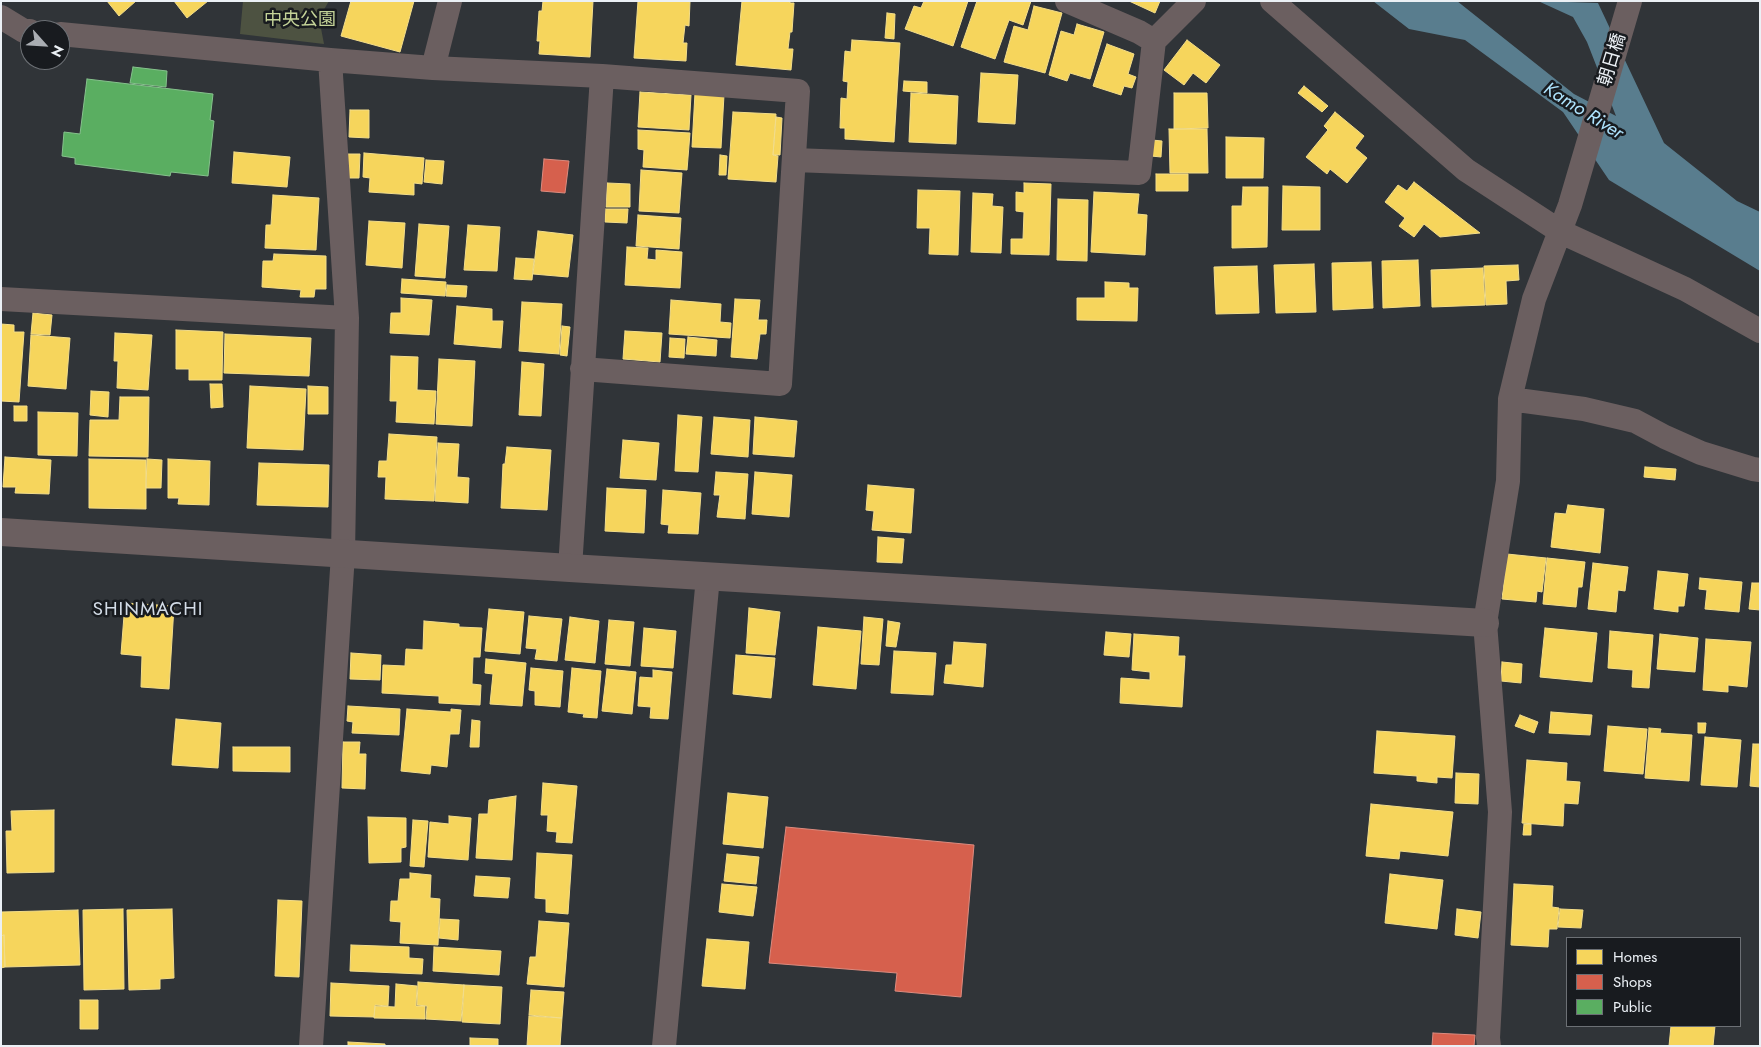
<!DOCTYPE html>
<meta charset="utf-8">
<style>
body{margin:0}
#map{position:relative;width:1761px;height:1047px;overflow:hidden;background:#303438;font-family:Jost,sans-serif}
canvas{display:block}
.frame{position:absolute;inset:0;border:2px solid #ebf0f5;pointer-events:none}
.legend{position:absolute;left:1566px;top:937px;width:175px;height:90px;box-sizing:border-box;background:#181b1f;border:1px solid #6c7075;margin:0;padding:6px 9px;list-style:none;font-size:15px;color:#ebf0f5}
.legend li{display:flex;align-items:center;gap:10px;height:25px}
.legend b{width:25px;border:1px solid #6c7075}
.north{position:absolute;left:20px;top:20px;width:50px;height:50px;box-sizing:border-box;background:#181b1f;border:1px solid #6c7075;border-radius:50%;rotate:116deg;font-size:14px;font-weight:700;line-height:20px;text-align:center;color:#ebf0f5}
.north::after{content:'';display:block;margin:auto;width:18px;height:22px;background:#aaaeb3;clip-path:polygon(50% 0,100% 100%,50% 72%,0 100%)}
</style>
<div id="map">
<canvas width="1761" height="1047"></canvas>
<div class="frame"></div>
<ul class="legend">
<li><b style="height:14px;background:#f6d55c"></b>Homes</li>
<li><b style="height:14px;background:#d6604d"></b>Shops</li>
<li><b style="height:14px;background:#5aae61"></b>Public</li>
</ul>
<div class="north">N</div>
</div>
<script>
const context = document.querySelector('canvas').getContext('2d');
context.lineJoin = 'round';
function paint(path, color) {
  context.fillStyle = color;
  context.fill(path, 'evenodd');
}
function shape(rows) {
  const path = new Path2D();
  for (const r of rows) {
    path.moveTo(r[0], r[1]);
    for (let i = 2; i < r.length; i += 2) path.lineTo(r[i], r[i + 1]);
  }
  return path;
}
function strokePath(path, color, width, dash) {
  context.strokeStyle = color;
  context.lineWidth = width;
  context.lineCap = dash ? 'butt' : 'round';
  context.setLineDash(dash || []);
  context.stroke(path);
}
function label(font, color, halo, rows, align = 'center') {
  context.font = font + ' Jost,"Noto Sans JP",sans-serif';
  context.lineWidth = 5;
  context.setLineDash([]);
  context.textBaseline = 'middle';
  context.strokeStyle = halo;
  context.fillStyle = color;
  for (const [text, x, y, turn = 0] of rows) {
    context.save();
    context.translate(x, y);
    context.rotate((+turn || 0) * Math.PI / 180);
    context.textAlign = isNaN(turn) ? turn : align;
    if (halo) context.strokeText(text, 0, 0);
    context.fillText(text, 0, 0);
    context.restore();
  }
}
const green = shape([
 [243,1,329,1,319,18,324,44,240,34]
]);
const water = shape([
 [1373,1,1457,1,1574,94,1616,116,1587,42,1573,17,1538,1,1598,3,1664,143,1737,201,1760,212,1760,271,1609,180,1563,112,1465,40,1409,29]
]);
const homes = shape([
 [107,1,136,1,119,16,107,1],
 [174,1,208,1,187,18,174,1],
 [351,1,414,1,400,52,341,36,351,1],
 [543,1,593,1,590,57,539,54,540,41,537,41,539,11,542,11,543,1],
 [638,1,690,1,689,26,685,25,683,43,687,43,686,61,634,58,638,1],
 [742,1,790,1,790,3,794,3,792,32,790,32,788,49,793,49,791,70,736,65,742,1],
 [924,1,968,1,953,46,905,29,914,6,921,8,924,1],
 [977,1,1031,1,1023,25,1009,20,995,59,961,47,977,1],
 [1129,1,1160,1,1155,13,1129,1],
 [1034,6,1062,13,1045,73,1004,62,1014,26,1028,30,1034,6],
 [887,13,895,14,894,39,885,38,887,13],
 [1077,24,1104,32,1090,79,1070,73,1067,81,1049,75,1061,31,1074,35,1077,24],
 [852,40,900,43,894,142,845,139,845,128,840,128,841,98,847,99,848,82,843,81,845,51,851,52,852,40],
 [1187,40,1220,65,1206,83,1193,73,1184,85,1164,70,1187,40],
 [1107,44,1134,54,1128,74,1136,77,1132,88,1124,86,1121,95,1093,86,1107,44],
 [981,73,1018,75,1015,124,978,122,981,73],
 [904,81,927,82,927,93,903,91,904,81],
 [1304,86,1328,106,1322,112,1298,93,1304,86],
 [640,92,691,95,689,130,638,127,640,92],
 [695,93,724,95,721,148,692,147,695,93],
 [911,93,958,96,956,144,909,142,911,93],
 [1174,93,1207,93,1208,128,1174,129,1174,93],
 [350,110,369,110,369,138,349,137,350,110],
 [733,112,776,114,773,155,778,156,776,182,728,179,733,112],
 [1335,112,1364,136,1355,148,1367,158,1347,183,1330,169,1327,174,1306,157,1328,130,1324,126,1335,112],
 [776,117,782,118,780,155,773,155,776,117],
 [1169,129,1207,129,1208,173,1170,173,1169,129],
 [638,130,690,133,687,170,643,167,644,150,638,149,638,130],
 [1226,137,1264,138,1263,178,1226,178,1226,137],
 [1152,140,1162,141,1161,157,1151,156,1152,140],
 [234,152,290,157,287,187,232,183,234,152],
 [364,153,424,158,422,184,414,183,414,195,369,192,370,178,363,177,364,153],
 [347,154,360,154,359,178,347,178,347,154],
 [720,155,727,156,726,175,719,175,720,155],
 [426,160,444,161,442,184,424,182,426,160],
 [641,170,682,173,679,213,639,211,641,170],
 [1156,174,1188,174,1188,191,1156,191,1156,174],
 [1414,182,1480,233,1440,237,1424,224,1414,237,1399,226,1405,218,1385,202,1398,185,1407,191,1414,182],
 [607,183,630,184,630,207,606,207,607,183],
 [1024,183,1051,184,1049,255,1011,254,1011,239,1023,239,1024,212,1016,211,1016,192,1024,193,1024,183],
 [1283,186,1320,187,1320,230,1282,230,1283,186],
 [1243,187,1268,187,1267,247,1232,248,1232,206,1242,206,1243,187],
 [918,190,960,191,958,255,929,254,930,228,917,228,918,190],
 [1094,192,1139,194,1137,214,1147,215,1145,255,1091,252,1094,192],
 [973,193,993,194,992,206,1003,207,1001,253,971,252,973,193],
 [273,195,319,198,316,250,265,248,266,225,271,225,273,195],
 [1058,199,1088,200,1087,261,1057,260,1058,199],
 [605,209,628,209,627,223,605,222,605,209],
 [638,215,681,218,679,249,636,246,638,215],
 [369,221,405,223,402,268,366,265,369,221],
 [419,224,449,226,445,278,415,276,419,224],
 [468,225,500,227,497,271,464,270,468,225],
 [538,231,573,235,568,277,533,274,538,231],
 [627,247,648,248,647,259,656,260,656,250,682,252,680,288,625,285,627,247],
 [274,254,326,256,326,289,315,289,314,297,300,297,301,290,262,287,263,261,273,261,274,254],
 [516,258,534,259,532,280,514,279,516,258],
 [1418,260,1420,306,1383,308,1382,261,1418,260],
 [1371,262,1373,308,1333,310,1332,263,1371,262],
 [1314,264,1316,312,1276,313,1274,265,1314,264],
 [1518,265,1519,280,1506,281,1507,304,1486,305,1484,266,1518,265],
 [1257,266,1259,313,1216,314,1214,267,1257,266],
 [1483,268,1485,305,1432,307,1431,270,1483,268],
 [402,279,446,282,445,296,401,293,402,279],
 [1105,282,1129,283,1129,288,1138,288,1137,321,1077,320,1077,298,1105,298,1105,282],
 [447,285,467,286,466,297,446,296,447,285],
 [401,298,432,300,429,335,390,333,391,313,401,313,401,298],
 [735,299,760,300,758,320,767,320,766,334,760,334,757,359,731,357,735,299],
 [671,300,721,304,720,322,731,323,730,338,669,334,671,300],
 [522,302,562,304,559,354,519,351,522,302],
 [457,306,492,309,492,321,503,321,501,348,454,344,457,306],
 [33,313,52,315,50,335,31,334,33,313],
 [1,324,14,325,14,332,24,332,19,402,1,401,1,324],
 [562,326,570,327,567,356,560,355,562,326],
 [176,330,223,332,222,380,189,380,189,369,176,369,176,330],
 [625,331,662,333,660,362,623,359,625,331],
 [115,333,152,335,148,390,117,388,118,361,114,361,115,333],
 [225,334,311,338,309,376,224,373,225,334],
 [31,335,70,338,66,389,28,386,31,335],
 [688,337,717,340,716,356,686,354,688,337],
 [670,338,685,339,684,358,669,357,670,338],
 [391,356,418,357,417,390,436,391,434,424,396,422,397,401,390,401,391,356],
 [439,359,475,361,472,426,436,424,439,359],
 [522,362,544,364,541,416,519,415,522,362],
 [210,384,222,384,223,407,211,408,210,384],
 [250,386,306,389,303,450,247,448,250,386],
 [308,386,328,387,328,414,308,414,308,386],
 [91,391,109,392,108,417,90,415,91,391],
 [120,397,149,397,148,457,89,456,90,420,119,420,120,397],
 [14,406,27,406,27,421,14,421,14,406],
 [38,412,78,413,77,456,38,455,38,412],
 [678,415,702,417,698,472,675,471,678,415],
 [714,417,750,420,748,457,711,454,714,417],
 [755,417,797,421,794,457,753,454,755,417],
 [389,434,437,437,434,501,385,499,386,477,378,477,379,461,387,461,389,434],
 [623,440,659,443,656,480,620,478,623,440],
 [438,443,459,444,457,477,469,478,468,503,435,501,438,443],
 [507,447,551,450,547,510,501,508,503,464,505,464,507,447],
 [5,457,51,460,49,494,15,493,16,487,3,487,5,457],
 [89,459,146,460,146,509,89,508,89,459],
 [147,459,162,460,161,488,146,488,147,459],
 [168,459,210,461,209,505,178,504,179,498,168,498,168,459],
 [259,463,329,465,328,507,257,505,259,463],
 [1645,467,1676,469,1675,480,1644,477,1645,467],
 [716,472,748,474,745,519,717,517,720,495,714,495,716,472],
 [755,472,792,475,789,517,752,514,755,472],
 [868,485,914,489,911,533,872,530,874,511,866,510,868,485],
 [607,488,646,490,644,533,605,531,607,488],
 [663,490,701,493,698,534,668,533,669,525,661,524,663,490],
 [1568,505,1604,509,1600,553,1551,547,1555,513,1566,514,1568,505],
 [878,537,904,539,902,563,877,562,878,537],
 [1507,554,1546,558,1542,592,1537,591,1536,602,1502,599,1507,554],
 [1547,558,1585,562,1582,587,1578,587,1576,607,1543,604,1547,558],
 [1593,563,1628,567,1625,591,1618,590,1616,612,1588,609,1593,563],
 [1658,571,1688,574,1684,606,1678,606,1678,612,1654,609,1658,571],
 [1700,578,1742,582,1739,612,1705,609,1707,590,1699,589,1700,578],
 [1752,583,1760,583,1760,617,1760,610,1749,609,1752,583],
 [125,603,174,606,169,689,141,687,142,656,121,654,125,603],
 [749,608,780,612,775,655,746,653,749,608],
 [489,609,524,612,520,654,485,651,489,609],
 [529,616,562,619,557,661,535,659,537,649,526,648,529,616],
 [570,617,599,621,595,663,565,660,570,617],
 [864,617,883,619,879,665,861,664,864,617],
 [609,620,634,622,630,666,605,664,609,620],
 [424,621,459,624,459,627,482,628,480,657,473,657,472,684,481,685,480,705,439,703,439,696,382,693,383,665,405,666,406,649,423,650,424,621],
 [888,621,900,623,896,647,886,646,888,621],
 [818,627,861,631,856,689,813,685,818,627],
 [644,628,676,631,673,668,641,666,644,628],
 [1545,628,1597,633,1592,682,1540,677,1545,628],
 [1610,631,1653,635,1649,688,1632,687,1633,670,1608,668,1610,631],
 [1106,632,1131,634,1129,657,1104,655,1106,632],
 [1134,634,1179,637,1178,656,1185,656,1182,707,1120,703,1121,678,1150,680,1150,672,1132,670,1134,634],
 [1660,634,1698,638,1695,672,1657,669,1660,634],
 [1706,639,1751,642,1747,687,1728,685,1728,692,1703,690,1706,639],
 [954,642,986,644,983,687,944,683,946,665,952,665,954,642],
 [894,651,936,653,933,695,891,693,894,651],
 [351,653,381,655,380,680,350,679,351,653],
 [736,655,775,658,771,698,733,694,736,655],
 [486,659,526,663,522,706,490,704,493,674,485,673,486,659],
 [1502,662,1522,664,1521,683,1501,681,1502,662],
 [531,668,563,671,560,707,535,705,535,691,529,690,531,668],
 [572,668,601,671,597,718,583,717,584,714,568,712,572,668],
 [607,669,636,672,632,714,602,711,607,669],
 [653,670,672,672,668,719,650,718,651,707,638,706,640,677,653,678,653,670],
 [348,706,400,709,399,735,352,733,353,722,347,721,348,706],
 [407,709,451,712,451,709,461,710,459,734,450,734,447,767,431,765,430,774,401,771,407,709],
 [1551,712,1592,715,1590,735,1549,733,1551,712],
 [1520,715,1538,722,1534,733,1515,726,1520,715],
 [176,719,221,723,218,768,172,765,176,719],
 [472,720,480,721,479,747,470,747,472,720],
 [1698,723,1706,723,1705,733,1698,733,1698,723],
 [1608,726,1647,729,1643,774,1604,771,1608,726],
 [1649,728,1661,729,1660,733,1692,735,1689,781,1645,778,1649,728],
 [1377,731,1455,736,1452,778,1437,777,1437,783,1417,781,1417,776,1374,773,1377,731],
 [1705,737,1741,740,1737,787,1701,785,1705,737],
 [343,742,360,742,359,754,366,754,365,789,342,788,343,742],
 [1753,744,1760,744,1760,787,1750,786,1753,744],
 [233,747,290,747,290,772,233,771,233,747],
 [1527,760,1567,763,1566,781,1580,782,1578,804,1564,803,1563,826,1522,823,1527,760],
 [1456,773,1479,774,1478,804,1455,803,1456,773],
 [543,783,577,786,572,843,556,842,557,832,547,831,548,815,541,815,543,783],
 [728,793,768,797,763,848,723,844,728,793],
 [516,796,512,860,476,858,479,814,488,814,489,800,516,796],
 [1371,804,1453,812,1448,856,1400,851,1399,859,1366,856,1371,804],
 [54,810,54,872,7,873,6,831,12,831,11,811,54,810],
 [449,816,471,818,468,860,428,857,430,822,449,824,449,816],
 [368,817,406,818,406,847,401,848,401,862,369,863,368,817],
 [413,820,428,821,424,867,410,866,413,820],
 [1524,824,1531,824,1531,835,1523,835,1524,824],
 [537,853,572,855,568,914,546,912,546,899,535,898,537,853],
 [727,854,759,857,756,884,724,881,727,854],
 [410,873,431,875,430,898,440,899,438,945,400,943,401,922,390,921,391,901,398,901,400,879,410,879,410,873],
 [1390,874,1443,880,1437,929,1385,923,1390,874],
 [476,876,510,878,508,898,474,896,476,876],
 [722,884,757,887,753,916,719,912,722,884],
 [1514,884,1553,886,1552,907,1559,908,1557,929,1549,929,1548,947,1511,945,1514,884],
 [278,900,302,901,299,977,275,976,278,900],
 [123,909,124,989,84,990,83,910,123,909],
 [172,909,174,978,160,979,160,989,129,990,127,910,172,909],
 [1457,909,1481,912,1478,938,1455,935,1457,909],
 [1560,909,1583,910,1581,928,1558,927,1560,909],
 [78,910,80,965,5,967,4,935,1,936,1,912,78,910],
 [440,919,459,920,458,940,439,938,440,919],
 [539,921,569,923,564,987,527,984,530,957,536,957,539,921],
 [4,935,5,967,1,968,1,936,4,935],
 [707,939,749,942,745,989,702,986,707,939],
 [351,945,409,947,409,958,423,959,422,974,350,971,351,945],
 [434,947,501,951,499,975,433,971,434,947],
 [418,982,464,985,461,1021,426,1019,427,1006,417,1005,418,982],
 [331,983,389,986,388,1006,375,1005,374,1017,330,1016,331,983],
 [396,984,417,986,416,1006,425,1006,425,1019,374,1018,375,1006,395,1007,396,984],
 [464,985,502,987,500,1024,462,1022,464,985],
 [531,990,564,992,562,1018,529,1015,531,990],
 [80,1000,98,1000,98,1029,80,1029,80,1000],
 [529,1016,562,1018,560,1046,527,1046,529,1016],
 [1671,1026,1715,1026,1713,1046,1669,1046,1671,1026],
 [470,1038,498,1039,498,1046,470,1046,470,1038],
 [348,1042,385,1044,385,1046,348,1046,348,1042]
]);
const shops = shape([
 [544,159,569,161,565,193,541,191,544,159],
 [786,827,974,845,961,997,895,991,897,973,769,963,786,827],
 [1433,1033,1475,1035,1474,1046,1432,1046,1433,1033]
]);
const public = shape([
 [133,67,167,71,166,87,130,83,133,67],
 [87,79,213,94,210,120,214,121,208,176,171,172,170,176,75,164,75,158,62,156,64,132,80,134,87,79]
]);
const minor = shape([
 [1067,1,1139,32,1154,41,1194,1],
 [1272,1,1466,170,1561,232,1685,289,1760,331],
 [1,17,24,31,30,31],
 [60,34,330,60,433,68,602,76,798,91,780,384,582,369],
 [433,68,450,1],
 [794,160,1139,173,1154,41],
 [1,299,347,318],
 [1510,399,1584,409,1635,421,1665,437,1701,453,1753,469,1760,470],
 [570,568,602,76],
 [311,1046,343,554,347,318,330,60],
 [664,1046,708,577],
 [1489,1046,1488,1038,1500,812,1485,623,1508,481,1510,399,1534,299,1570,205,1630,1]
]);
const tertiary = shape([
 [1,532,570,568,1485,623]
]);
const parkNames = [
 ["中央公園",300,21]
];
const streetNames = [
 ["朝日橋",1613,60,-73]
];
const waterNames = [
 ["Kamo River",1583,112,32]
];
const neighbourhoodNames = [
 ["SHINMACHI",148,610]
];
paint(green, '#4d5241');
paint(water, '#597d8e');
paint(homes, '#f6d55c');
strokePath(homes, '#f3dd8a', 1);
paint(shops, '#d6604d');
strokePath(shops, '#dc8b7f', 1);
paint(public, '#5aae61');
strokePath(public, '#86c28d', 1);
strokePath(minor, '#6b5f60', 24);
strokePath(tertiary, '#6b5f60', 28);
label('18px', '#c4d398', '#181b1f', parkNames);
label('18px', '#ebf0f5', '#181b1f', streetNames);
label('italic 19px', '#aee3fd', '#181b1f', waterNames);
context.letterSpacing = '1px';
label('19px', '#d2dbe6', '#181b1f', neighbourhoodNames);
context.letterSpacing = '0px';
</script>
